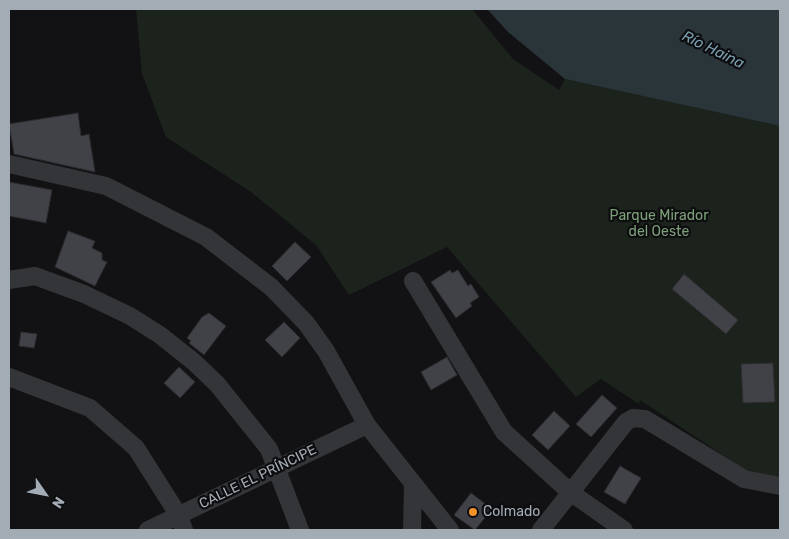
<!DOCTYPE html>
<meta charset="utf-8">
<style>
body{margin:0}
#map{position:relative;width:789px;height:539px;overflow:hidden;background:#121214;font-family:Rubik,sans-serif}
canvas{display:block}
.frame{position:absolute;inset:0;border:10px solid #a3abb4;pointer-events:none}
.north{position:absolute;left:20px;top:469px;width:50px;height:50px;-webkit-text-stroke:4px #0d0d0f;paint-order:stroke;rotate:123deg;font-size:14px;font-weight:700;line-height:20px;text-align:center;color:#a3abb4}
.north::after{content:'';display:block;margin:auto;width:18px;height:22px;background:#a3abb4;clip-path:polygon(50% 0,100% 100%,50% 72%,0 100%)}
</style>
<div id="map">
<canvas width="789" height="539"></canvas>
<div class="frame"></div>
<div class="north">N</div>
</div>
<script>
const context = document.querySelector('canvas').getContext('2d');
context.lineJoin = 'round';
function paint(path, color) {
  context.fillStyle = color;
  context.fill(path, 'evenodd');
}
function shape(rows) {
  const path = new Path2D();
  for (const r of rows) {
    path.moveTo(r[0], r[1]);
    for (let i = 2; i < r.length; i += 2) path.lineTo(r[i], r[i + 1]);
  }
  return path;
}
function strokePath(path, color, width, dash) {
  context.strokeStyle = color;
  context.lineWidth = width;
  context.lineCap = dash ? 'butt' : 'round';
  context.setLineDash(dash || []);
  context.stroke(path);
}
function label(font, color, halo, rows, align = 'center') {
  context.font = font + ' Rubik,sans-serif';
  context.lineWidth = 4.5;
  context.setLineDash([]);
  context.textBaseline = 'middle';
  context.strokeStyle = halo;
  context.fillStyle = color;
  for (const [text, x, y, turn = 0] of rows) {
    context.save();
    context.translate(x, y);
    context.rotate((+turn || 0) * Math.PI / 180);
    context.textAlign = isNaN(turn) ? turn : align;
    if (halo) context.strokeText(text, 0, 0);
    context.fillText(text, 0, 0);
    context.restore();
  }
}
const green = shape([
 [136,9,472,9,513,59,559,90,565,79,780,126,780,478,745,470,640,400,639,404,601,379,576,397,447,247,349,295,316,245,251,192,166,137,142,74]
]);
const water = shape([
 [487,9,780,9,780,126,565,79,508,32]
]);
const building = shape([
 [78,113,81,136,89,134,95,172,14,154,9,124,78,113],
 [9,182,52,190,46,223,9,216,9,182],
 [68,231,95,241,92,248,102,253,102,260,107,262,95,286,55,267,68,231],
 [295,242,311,257,287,281,272,266,295,242],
 [450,270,452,273,458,270,468,286,471,284,479,297,470,303,472,306,456,318,431,282,450,270],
 [684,274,738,320,726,334,672,289,684,274],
 [209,313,226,326,204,355,189,343,191,341,187,338,202,317,209,313],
 [284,322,300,338,282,357,265,340,284,322],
 [21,332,37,334,34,348,19,346,21,332],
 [447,357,457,375,431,390,421,372,447,357],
 [773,363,775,402,743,403,741,364,773,363],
 [179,367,195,382,180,398,164,383,179,367],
 [602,395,617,408,591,437,576,424,602,395],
 [554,411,570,426,548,450,532,435,554,411],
 [620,466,641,478,625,504,604,492,620,466],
 [471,493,492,509,475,530,454,515,471,493]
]);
const minor = shape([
 [9,164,106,186,206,237,271,287,306,323,326,351,367,425,450,530],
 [9,280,35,276,84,294,130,316,160,335,194,362,217,384,269,449,300,530],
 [413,281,504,432,570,492,624,530],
 [9,377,90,408,136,448,179,516,184,530],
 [148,530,367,425],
 [412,530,413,484],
 [541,530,626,422,633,418,645,419,744,479,780,486]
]);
const markers = [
 [473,512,5,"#f4932a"]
];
const parkNames = [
 ["Parque Mirador",659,216],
 ["del Oeste",659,232]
];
const streetNames = [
 ["CALLE EL PRÍNCIPE",258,477,-26]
];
const poiNames = [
 ["Colmado",483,512]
];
const waterNames = [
 ["Río Haina",713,50,26]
];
paint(green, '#1c231c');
paint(water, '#2a3539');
paint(building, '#414247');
strokePath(building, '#2c2c30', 1);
strokePath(minor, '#333539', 18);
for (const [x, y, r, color] of markers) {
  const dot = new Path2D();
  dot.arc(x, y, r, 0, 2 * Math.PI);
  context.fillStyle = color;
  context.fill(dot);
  strokePath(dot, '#0d0d0f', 2);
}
label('14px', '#7da07a', '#0d0d0f', parkNames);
label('14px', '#a3abb4', '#0d0d0f', streetNames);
label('14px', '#a3abb4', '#0d0d0f', poiNames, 'left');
label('italic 15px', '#799eb0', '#0d0d0f', waterNames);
</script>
